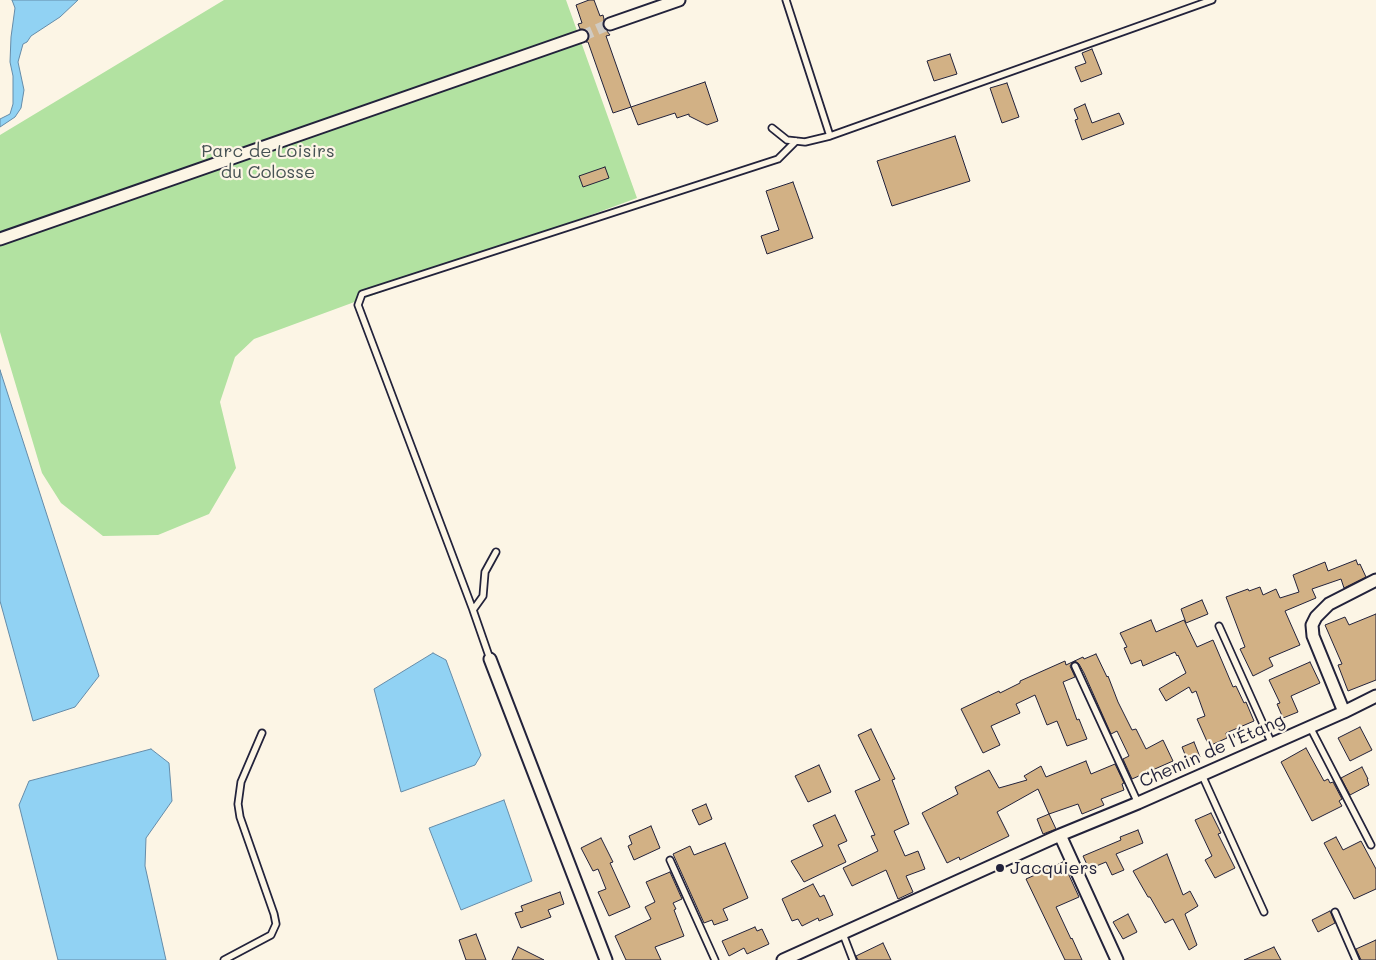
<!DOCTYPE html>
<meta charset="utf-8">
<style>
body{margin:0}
canvas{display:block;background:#fcf5e5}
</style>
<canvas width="1376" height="960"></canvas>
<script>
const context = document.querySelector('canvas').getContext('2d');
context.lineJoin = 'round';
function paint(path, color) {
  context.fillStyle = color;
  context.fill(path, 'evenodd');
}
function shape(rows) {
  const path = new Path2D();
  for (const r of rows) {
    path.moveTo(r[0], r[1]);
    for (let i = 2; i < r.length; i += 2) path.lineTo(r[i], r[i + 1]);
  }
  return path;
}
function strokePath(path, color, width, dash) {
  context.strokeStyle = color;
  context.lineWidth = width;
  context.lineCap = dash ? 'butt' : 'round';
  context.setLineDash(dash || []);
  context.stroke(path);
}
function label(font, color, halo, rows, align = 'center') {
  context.font = font + ' Mali,sans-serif';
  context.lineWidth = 4.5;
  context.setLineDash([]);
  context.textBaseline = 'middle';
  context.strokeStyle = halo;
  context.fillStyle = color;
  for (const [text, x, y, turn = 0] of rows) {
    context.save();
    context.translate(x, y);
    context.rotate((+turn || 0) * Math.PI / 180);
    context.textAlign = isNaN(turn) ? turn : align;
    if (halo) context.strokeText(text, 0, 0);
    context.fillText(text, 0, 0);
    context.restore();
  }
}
const green = shape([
 [224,0,566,0,637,198,254,339,235,357,220,402,236,468,209,514,158,535,103,536,61,503,42,473,0,332,0,135]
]);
const water = shape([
 [12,0,78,0,60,17,31,36,27,42,23,44,18,62,24,90,21,108,15,117,0,127,0,119,10,114,13,104,13,76,10,62,11,37,15,8,12,0],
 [0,370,99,676,75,707,33,721,0,601,0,370],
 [433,653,446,660,481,755,475,765,401,792,374,689,433,653],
 [151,749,169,763,172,801,146,838,145,866,166,960,58,960,19,805,29,781,151,749],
 [504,800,532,881,461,910,429,828,504,800]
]);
const building = shape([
 [589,0,594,0,600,16,603,15,604,19,603,26,610,35,606,36,631,107,613,113,588,42,586,42,589,38,589,33,586,30,580,29,578,24,582,23,576,5,589,0],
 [1092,49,1102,74,1081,82,1075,67,1086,63,1082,53,1092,49],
 [950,54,957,74,934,81,927,61,950,54],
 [705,82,718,121,707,125,689,116,689,114,677,118,675,113,638,125,631,107,705,82],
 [1007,83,1019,117,1002,123,990,88,1007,83],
 [1085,104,1092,123,1119,113,1124,124,1082,140,1075,120,1078,119,1074,109,1085,104],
 [955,136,970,181,892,206,877,161,955,136],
 [605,167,609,178,583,187,579,176,605,167],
 [793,182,813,238,767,254,761,236,779,230,766,191,793,182],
 [1356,560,1358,565,1360,564,1366,577,1344,588,1341,579,1312,589,1316,598,1285,611,1300,645,1269,658,1273,666,1253,676,1240,649,1245,647,1226,597,1248,589,1249,591,1260,587,1263,595,1276,589,1280,598,1299,592,1293,575,1325,562,1328,571,1356,560],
 [1202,600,1208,614,1186,623,1181,609,1202,600],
 [1376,614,1376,680,1348,691,1338,665,1342,664,1325,625,1345,617,1349,625,1376,614],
 [1151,620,1156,632,1184,620,1197,647,1213,640,1233,687,1236,686,1244,703,1246,702,1254,721,1226,733,1227,738,1209,746,1197,719,1205,716,1196,691,1192,693,1189,687,1166,701,1159,689,1186,673,1178,655,1177,656,1175,652,1143,666,1141,660,1131,664,1124,648,1127,647,1120,633,1151,620],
 [1096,654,1107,677,1108,676,1118,702,1132,730,1136,729,1146,749,1163,740,1173,761,1132,779,1123,759,1129,756,1117,731,1111,734,1084,673,1079,664,1075,661,1072,663,1070,666,1075,677,1063,682,1077,720,1079,719,1087,739,1067,746,1057,721,1047,725,1035,695,1016,704,1020,713,991,726,1000,745,983,753,961,709,999,691,1000,693,1020,683,1020,681,1065,661,1066,665,1083,657,1084,659,1096,654],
 [1310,662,1320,683,1291,696,1298,712,1283,718,1277,704,1280,703,1269,680,1310,662],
 [1360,727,1372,750,1350,761,1338,738,1360,727],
 [871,729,895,779,892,780,909,824,894,831,905,856,918,851,925,869,906,876,913,892,898,899,886,870,852,886,843,868,878,851,871,836,875,835,855,791,880,780,858,735,871,729],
 [1194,742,1200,757,1188,762,1182,747,1194,742],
 [1306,748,1324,781,1328,779,1330,783,1333,782,1342,799,1339,801,1342,806,1312,821,1281,762,1306,748],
 [1086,761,1091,774,1115,764,1124,783,1122,784,1124,790,1101,799,1104,805,1082,814,1078,804,1049,814,1038,789,997,812,1009,836,960,860,959,857,947,863,922,813,958,794,955,787,989,770,999,788,1027,780,1024,776,1041,766,1046,777,1086,761],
 [819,765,831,792,808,802,795,776,819,765],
 [1362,767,1368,779,1367,779,1369,785,1350,795,1341,778,1362,767],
 [706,804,712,819,699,825,692,810,706,804],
 [1211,813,1221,833,1218,834,1235,868,1215,878,1205,860,1212,856,1195,820,1211,813],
 [1049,814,1056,829,1043,834,1037,819,1049,814],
 [835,815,847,841,838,845,846,862,804,882,791,861,823,846,813,825,835,815],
 [651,826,660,848,634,860,628,846,632,844,629,836,651,826],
 [1138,830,1143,843,1116,854,1124,870,1112,875,1106,862,1089,869,1083,856,1121,840,1120,837,1138,830],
 [1336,837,1343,850,1361,841,1376,869,1376,889,1354,899,1324,843,1336,837],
 [601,838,613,862,610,863,630,907,609,916,598,892,606,889,598,869,593,871,581,848,601,838],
 [725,843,748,898,723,909,728,920,714,925,712,920,704,923,673,854,690,846,694,855,725,843],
 [1167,854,1183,895,1190,891,1198,906,1185,914,1197,945,1189,950,1173,919,1165,923,1150,897,1148,897,1133,871,1167,854],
 [1063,862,1079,897,1056,907,1071,939,1072,938,1082,960,1065,960,1026,879,1035,875,1034,872,1041,869,1040,868,1050,864,1052,867,1063,862],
 [670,872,682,899,673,903,676,909,674,910,684,936,655,947,661,960,626,960,615,936,651,919,645,907,655,902,646,882,670,872],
 [813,884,820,897,824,895,833,915,819,921,818,918,802,926,798,919,792,921,782,899,813,884],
 [560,892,564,904,548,910,551,917,521,928,515,913,523,911,521,906,560,892],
 [1330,911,1335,923,1318,932,1312,920,1330,911],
 [1128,914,1137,932,1123,939,1113,922,1128,914],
 [755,927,757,931,762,929,769,944,747,954,744,948,729,956,722,941,755,927],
 [476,934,486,960,466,960,459,940,476,934],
 [1376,940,1376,960,1361,960,1356,949,1376,940],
 [883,943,891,960,858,960,856,956,883,943],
 [518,947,544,960,512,960,518,947],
 [1274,947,1281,960,1244,960,1274,947]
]);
const streetTunnel = shape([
 [582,36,610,24]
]);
const lane = shape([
 [786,0,830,136],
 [772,128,787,140,805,142,830,136,1212,0],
 [496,552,485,572,483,596,473,610,358,305,362,294,778,159,796,141],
 [473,610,490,659],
 [1219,626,1272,744],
 [1075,666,1138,803],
 [1310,727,1371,845],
 [1202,775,1264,912],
 [670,860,715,960],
 [1335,912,1356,960],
 [843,934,853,960],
 [224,960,271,935,276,924,274,914,240,817,238,804,241,782,262,733]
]);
const street = shape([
 [610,24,679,0],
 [0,239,582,36],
 [490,659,606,960],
 [1344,712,1313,636,1312,625,1316,617,1329,604,1376,580],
 [1060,835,1117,960],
 [783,960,1060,835,1138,803,1344,712,1376,696]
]);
const markers = [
 [1000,868,5,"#22223b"]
];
const parkNames = [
 ["Parc de Loisirs",268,151],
 ["du Colosse",268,172]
];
const streetNames = [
 ["Chemin de l'Étang",1212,751,-24]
];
const poiNames = [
 ["Jacquiers",1010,868]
];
paint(green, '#b2e2a1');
paint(water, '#91d2f3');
strokePath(water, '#658ca9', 1);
paint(building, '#d2b185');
strokePath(building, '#22223b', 1);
strokePath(streetTunnel, '#d0cbc3', 11, [11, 5.5]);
strokePath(lane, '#22223b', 9);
strokePath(street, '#22223b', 15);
strokePath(lane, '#fcf5e5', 5.5);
strokePath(street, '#fcf5e5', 11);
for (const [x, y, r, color] of markers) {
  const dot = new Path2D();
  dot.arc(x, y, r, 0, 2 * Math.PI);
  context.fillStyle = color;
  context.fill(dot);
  strokePath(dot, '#fcf5e5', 2);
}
label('18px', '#465254', '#fcf5e5', parkNames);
label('18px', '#22223b', '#fcf5e5', streetNames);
label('18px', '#22223b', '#fcf5e5', poiNames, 'left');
</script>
